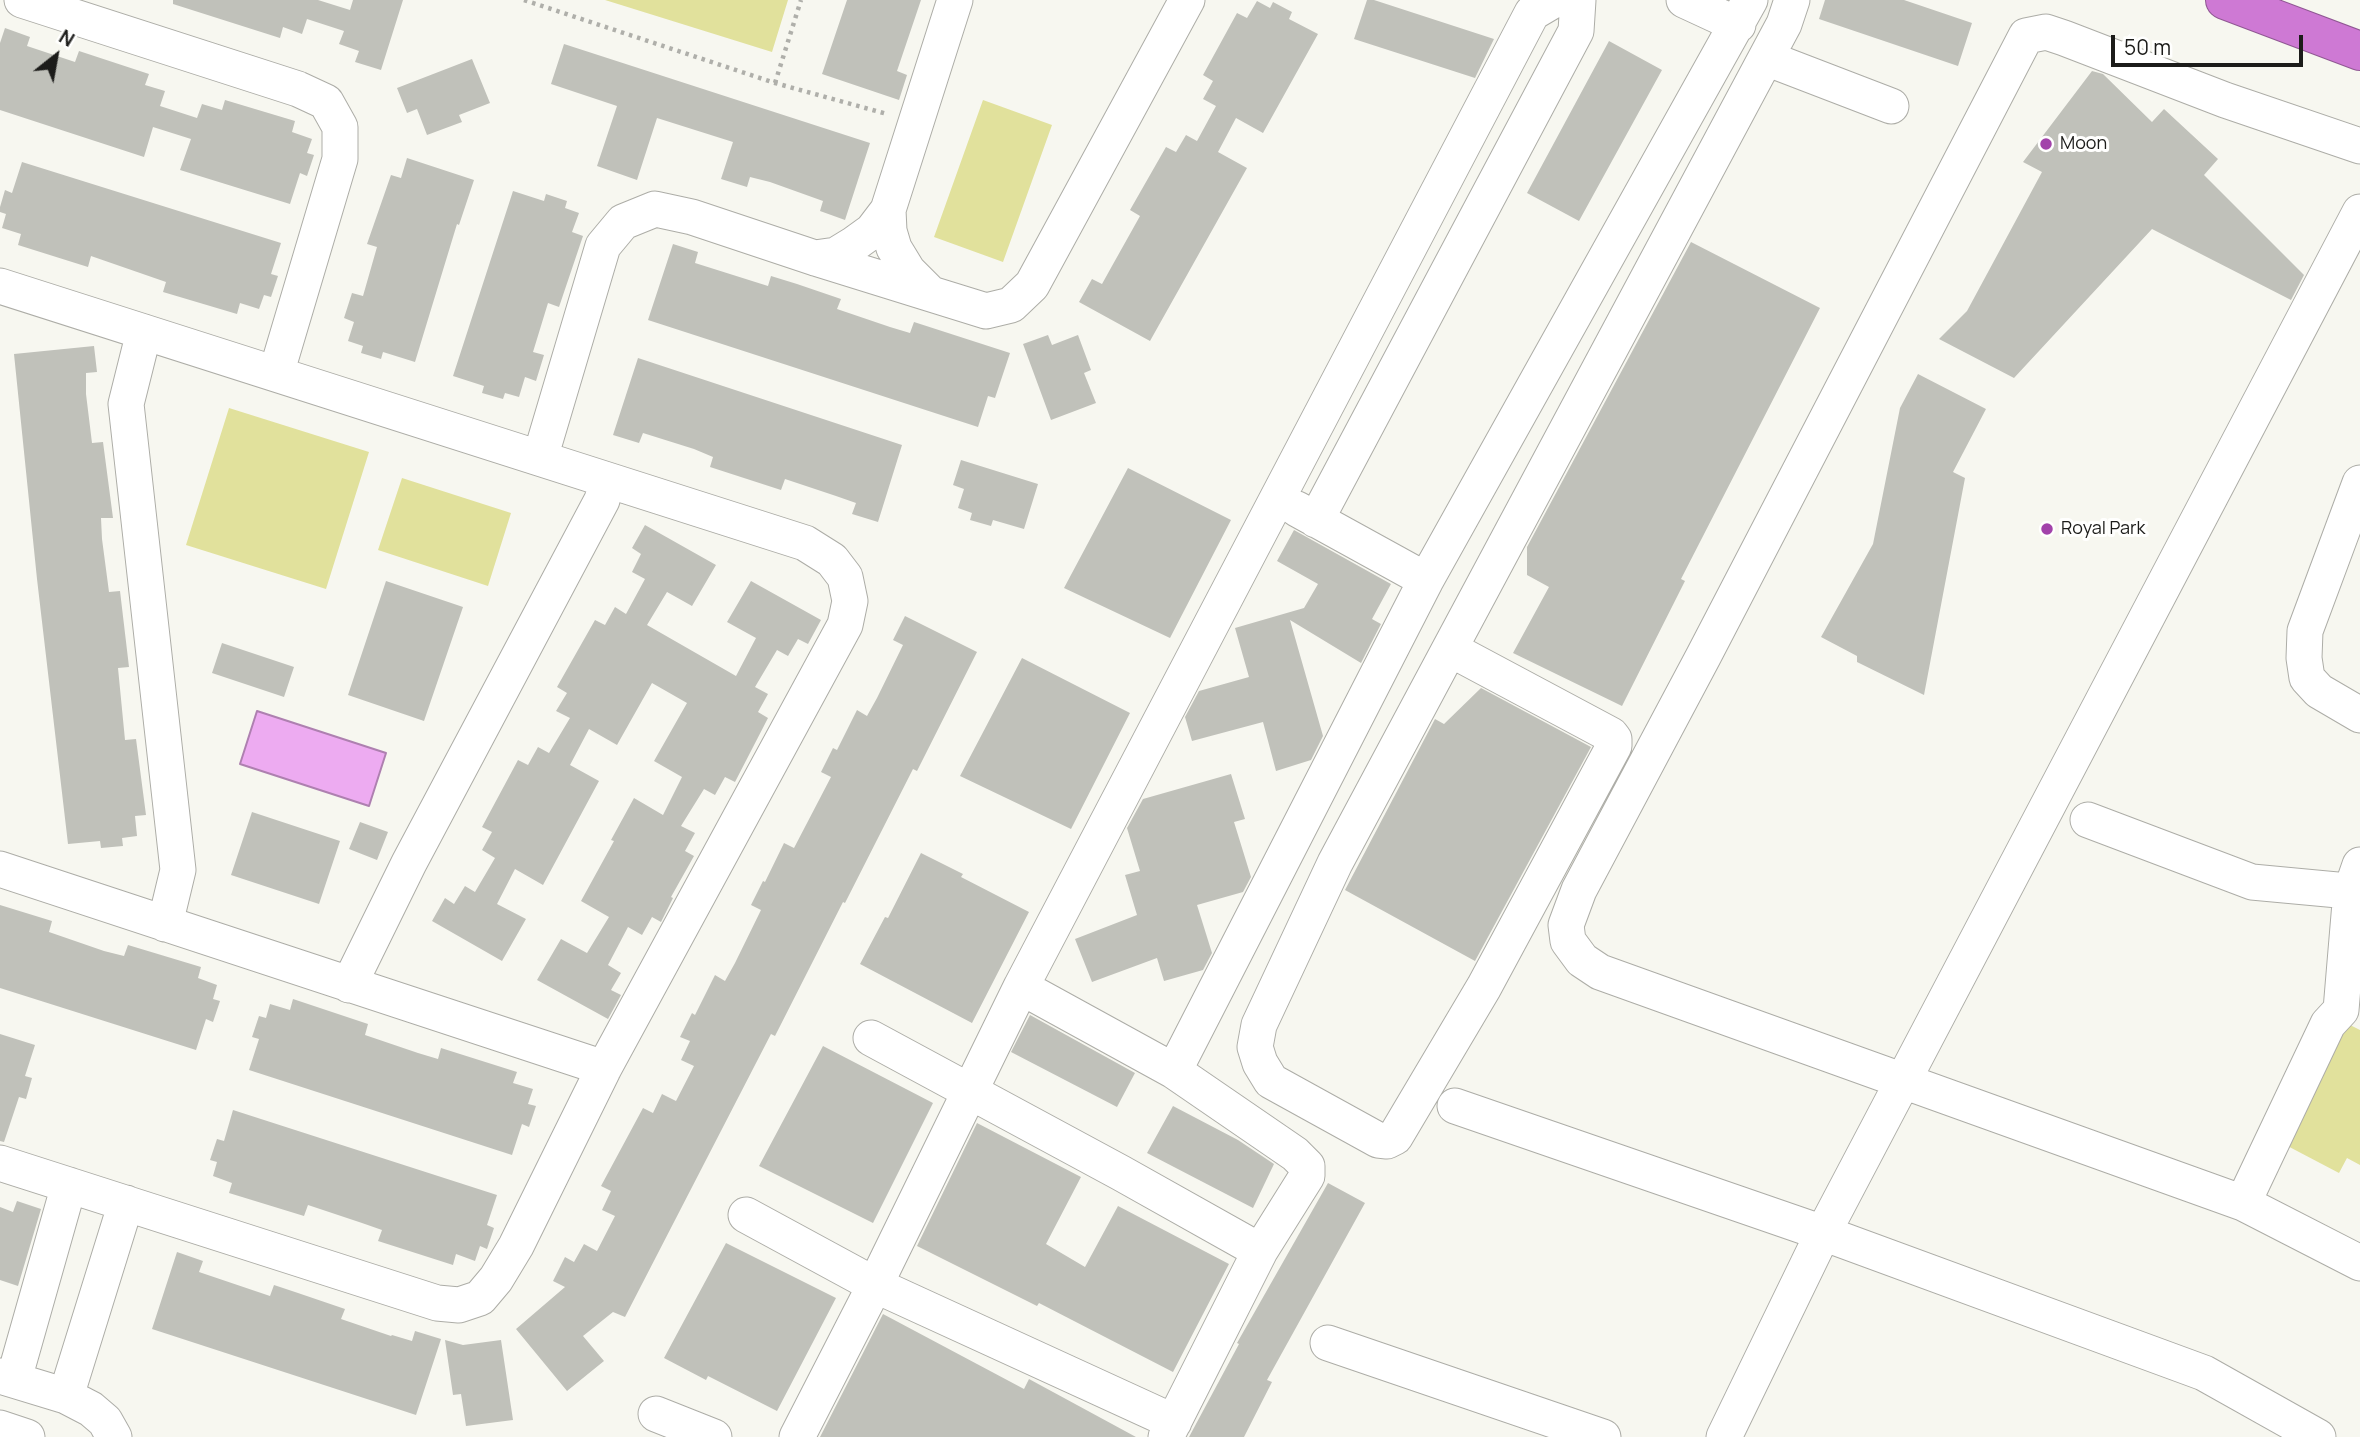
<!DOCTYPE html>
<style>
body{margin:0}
#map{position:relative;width:2360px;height:1437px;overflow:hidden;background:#f7f7f0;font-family:Manrope,sans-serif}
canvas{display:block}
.north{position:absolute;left:21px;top:21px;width:70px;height:70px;-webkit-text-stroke:5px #fffffe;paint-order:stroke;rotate:31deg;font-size:19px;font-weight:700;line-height:28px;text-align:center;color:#1c1c1a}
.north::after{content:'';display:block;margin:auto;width:24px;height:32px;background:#1c1c1a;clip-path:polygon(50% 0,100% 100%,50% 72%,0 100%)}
.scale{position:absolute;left:2111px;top:35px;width:192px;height:32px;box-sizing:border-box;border:4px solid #1c1c1a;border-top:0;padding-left:9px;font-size:21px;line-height:24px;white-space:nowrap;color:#1c1c1a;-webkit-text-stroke:5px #fffffe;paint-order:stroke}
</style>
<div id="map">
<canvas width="2360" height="1437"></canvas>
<div class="north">N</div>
<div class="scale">50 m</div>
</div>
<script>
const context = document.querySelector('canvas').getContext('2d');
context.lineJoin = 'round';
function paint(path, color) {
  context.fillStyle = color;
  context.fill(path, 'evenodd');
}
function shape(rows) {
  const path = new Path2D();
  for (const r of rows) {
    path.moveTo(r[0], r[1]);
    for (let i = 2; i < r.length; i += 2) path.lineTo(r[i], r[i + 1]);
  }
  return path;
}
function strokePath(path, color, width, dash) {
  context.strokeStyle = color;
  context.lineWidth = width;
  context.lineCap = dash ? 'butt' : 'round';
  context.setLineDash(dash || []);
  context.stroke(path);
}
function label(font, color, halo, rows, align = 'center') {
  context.font = font + ' Manrope,sans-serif';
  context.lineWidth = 6;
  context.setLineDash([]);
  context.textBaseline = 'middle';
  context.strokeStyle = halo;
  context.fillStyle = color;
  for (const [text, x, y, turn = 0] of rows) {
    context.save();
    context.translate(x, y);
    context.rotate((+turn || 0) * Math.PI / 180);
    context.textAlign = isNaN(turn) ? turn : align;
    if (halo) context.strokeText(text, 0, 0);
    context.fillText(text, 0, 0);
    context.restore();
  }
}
const green = shape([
 [605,0,788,0,772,52],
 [983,100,1052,125,1003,262,934,237],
 [229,408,369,452,326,589,186,545],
 [402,478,511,513,488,586,378,550],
 [2342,1021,2360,1030,2360,1165,2347,1158,2339,1173,2278,1141]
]);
const water = shape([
 [257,711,386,753,369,806,240,764,257,711]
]);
const building = shape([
 [173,0,318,0,350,10,353,0,403,0,381,70,355,62,359,51,339,44,344,31,307,19,302,34,283,27,280,38,173,4],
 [847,0,921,0,897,71,907,75,899,100,822,74],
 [1367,0,1374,0,1494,39,1475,78,1354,39],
 [1825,0,1904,0,1972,23,1958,66,1819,19],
 [1257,1,1270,8,1273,2,1292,12,1289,19,1318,34,1263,133,1236,118,1218,152,1247,168,1150,341,1079,302,1092,279,1102,284,1112,266,1140,216,1130,210,1166,147,1176,152,1186,135,1197,141,1216,106,1203,99,1213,81,1203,75,1237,13,1247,18],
 [5,28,30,37,27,46,75,62,79,51,149,74,145,85,165,91,160,106,197,118,202,104,222,110,225,100,295,121,292,132,312,139,307,153,314,155,307,176,300,173,290,204,180,170,191,139,153,127,144,157,0,110,0,43],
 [1609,41,1662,70,1579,221,1527,193],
 [564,44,870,143,845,220,820,211,823,201,770,182,750,177,747,187,721,179,733,142,657,118,637,180,597,166,617,106,551,84],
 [472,59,490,103,459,115,462,122,427,135,417,109,407,113,397,88],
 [2092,71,2103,74,2152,122,2164,109,2218,159,2204,175,2304,275,2291,300,2152,229,2014,378,1939,339,1967,311,2042,172,2023,162],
 [407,158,474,180,459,225,457,224,415,362,383,352,381,359,361,353,363,346,348,341,354,322,344,318,352,293,363,296,377,247,367,244,391,175,401,178],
 [22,162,281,243,271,274,278,276,271,297,264,295,259,309,240,303,237,314,163,292,166,282,91,256,88,267,18,245,21,234,2,228,6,214,0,212,0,207,5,190,12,193],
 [513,191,544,201,546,194,567,201,565,208,579,213,572,232,583,236,559,307,548,303,533,352,544,355,536,381,525,377,519,397,505,393,503,399,482,393,484,386,453,376],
 [1691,242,1820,308,1681,579,1685,581,1622,706,1513,653,1549,587,1527,575,1527,547],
 [673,244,698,252,695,263,768,286,771,276,797,284,841,299,837,309,890,327,910,333,914,322,1010,353,995,398,988,396,978,427,648,320],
 [1048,335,1052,345,1078,335,1091,370,1084,373,1096,403,1051,420,1023,344],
 [94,346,97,372,86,373,86,394,92,443,103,442,113,518,101,518,102,539,109,592,120,591,129,667,118,668,125,740,136,739,146,815,135,816,137,836,122,838,123,846,101,848,100,841,68,844,37,579,14,354],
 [638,358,902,445,878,522,852,514,856,503,836,496,785,479,781,490,710,467,713,457,694,449,643,433,639,443,613,435],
 [1918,374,1986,409,1953,472,1965,478,1924,695,1857,662,1857,656,1821,637,1873,544,1900,408],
 [961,460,1038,484,1024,529,993,520,991,526,970,520,972,513,958,508,964,489,953,485],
 [1128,468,1231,520,1170,638,1064,588],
 [645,525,716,565,692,606,667,592,647,625,736,676,756,638,727,622,751,581,821,620,808,644,798,639,788,656,777,650,755,687,768,694,758,712,768,718,735,782,725,777,715,795,704,789,681,826,695,833,685,851,694,856,671,897,673,898,661,922,652,917,642,935,628,927,608,965,621,973,611,990,621,995,608,1019,537,980,561,939,587,953,609,917,581,901,614,841,611,840,634,798,663,815,682,777,654,761,687,703,652,683,617,745,589,729,570,765,599,781,543,885,515,869,497,904,526,919,502,961,432,921,445,898,454,904,465,886,475,892,495,858,482,850,492,832,482,827,518,760,528,765,538,747,549,753,570,718,556,711,567,693,557,687,595,620,605,625,615,607,626,614,645,579,632,572,641,554,632,548],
 [1294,530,1391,584,1372,619,1381,624,1361,663,1290,620,1323,736,1311,760,1276,771,1263,722,1192,741,1185,717,1199,691,1249,677,1235,628,1304,608,1318,584,1277,561],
 [386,581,463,607,424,721,348,695],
 [905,616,977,652,917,771,913,769,845,903,843,902,775,1036,771,1034,625,1317,613,1312,583,1336,604,1361,567,1391,516,1329,565,1287,553,1281,565,1257,574,1262,584,1244,597,1251,615,1216,602,1210,611,1191,601,1186,643,1108,653,1113,662,1094,676,1101,694,1066,681,1060,690,1041,680,1037,692,1013,695,1015,715,975,725,981,735,963,761,910,751,905,763,881,765,882,784,843,794,848,831,777,821,772,833,748,837,750,857,710,867,716,877,698,903,645,893,640],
 [222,643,294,667,284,697,212,673],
 [1022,658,1130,713,1071,829,960,776],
 [1481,688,1591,747,1475,961,1345,890,1435,719,1444,724],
 [1231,774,1245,819,1234,822,1251,877,1243,892,1197,905,1212,953,1203,970,1164,981,1157,958,1092,982,1075,939,1137,915,1125,875,1140,871,1127,828,1143,799],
 [252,812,340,841,319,904,231,875],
 [360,822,388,832,377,860,349,849],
 [921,853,963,874,961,877,1029,912,972,1023,860,964,885,917,888,918],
 [0,905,52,921,49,932,104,951,124,956,128,945,201,967,198,978,217,985,213,999,220,1001,213,1022,206,1019,196,1050,0,988],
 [293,999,368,1024,365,1035,418,1053,438,1059,441,1048,517,1072,513,1083,533,1089,528,1104,536,1106,529,1127,522,1124,512,1155,249,1070,259,1039,252,1037,259,1016,266,1018,270,1004,290,1010],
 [1030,1015,1135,1073,1117,1107,1011,1052],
 [0,1034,35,1045,25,1076,32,1078,26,1099,19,1097,4,1142,0,1141],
 [823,1046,933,1103,873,1223,759,1166],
 [1173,1106,1238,1140,1274,1164,1253,1208,1147,1153],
 [233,1110,497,1195,487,1225,494,1228,487,1249,480,1246,475,1261,456,1254,453,1265,378,1241,382,1230,362,1223,308,1205,304,1216,229,1193,232,1183,213,1176,217,1162,210,1160,217,1139,224,1141],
 [977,1123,1081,1177,1046,1244,1085,1267,1118,1206,1229,1264,1173,1372,1039,1303,1037,1306,917,1246],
 [1328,1183,1365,1203,1267,1380,1272,1382,1244,1437,1189,1437,1239,1344,1237,1343],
 [17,1201,41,1209,18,1286,0,1280,0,1207,13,1212],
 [726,1243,836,1298,777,1411,708,1376,706,1380,664,1358],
 [177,1252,203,1261,199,1272,270,1296,274,1285,298,1293,345,1309,341,1319,391,1336,392,1335,412,1341,415,1331,441,1339,416,1415,152,1329],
 [883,1314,1024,1389,1029,1379,1136,1437,820,1437],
 [445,1340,463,1345,501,1340,513,1420,466,1426,461,1394,453,1395]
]);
const path = shape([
 [524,0,775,83,887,114],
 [775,83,801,0]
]);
const minor = shape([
 [22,0,298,89,326,102,340,127,340,159,276,374],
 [1684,0,1738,25],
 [1766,58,1891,106],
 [2360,146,2225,100,2064,38,2046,32,2026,36,1703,657,1579,890,1566,925,1568,941,1582,960,1600,972,2243,1203,2360,1263],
 [888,210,889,231,894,248,908,271,929,292],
 [815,258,836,255,854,244,872,231,888,210,955,0],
 [0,286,805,543,832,560,845,577,850,601,845,625,604,1068,516,1246,496,1279,480,1298,459,1305,437,1303,0,1163],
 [144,332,126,404,178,870,165,924],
 [540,458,603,246,623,222,655,209,692,217,815,258,986,311,1011,305,1032,285,1187,0],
 [2360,483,2305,631,2304,658,2307,678,2319,691,2360,715],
 [1297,509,1426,580],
 [1316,520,1576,31,1578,0],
 [1450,649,1611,735,1614,739,1614,746,1484,987,1395,1137,1387,1141,1378,1140,1271,1081,1260,1063,1255,1047,1259,1025,1335,863,1784,24,1792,0],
 [2088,820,2252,882,2360,892],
 [0,869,604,1068],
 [349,985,409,863,602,500,607,480],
 [1021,987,1174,1071,1295,1154,1307,1166,1307,1176,1260,1251,1166,1437],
 [871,1038,1121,1173,1260,1251],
 [1174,1071,1426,580,1750,0],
 [1455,1106,1823,1233,2204,1373,2318,1437],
 [2243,1203,2328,1024,2341,1010,2351,891,2360,865],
 [746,1215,875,1285,1174,1422],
 [1328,1343,1603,1437],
 [0,1376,66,1396,91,1409,105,1421,114,1437],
 [14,1379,69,1185],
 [66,1396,126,1203],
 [656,1414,714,1437],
 [0,1428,27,1437],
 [797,1437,875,1285,1021,987,1532,13,1554,0],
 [1724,1437,1823,1233,2360,212]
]);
const highway = shape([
 [2225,0,2360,51]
]);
const markers = [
 [2046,144,7,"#a242aa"],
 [2047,529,7,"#a242aa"]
];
const poiNames = [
 ["Moon",2060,144],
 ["Royal Park",2061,529]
];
paint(green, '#e1e19c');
paint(water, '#edabf1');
strokePath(water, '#ae80b0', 2);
paint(building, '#c0c1ba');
strokePath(minor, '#adada7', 37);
strokePath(highway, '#905893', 40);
strokePath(path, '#afafaa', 4.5, [3.5, 5]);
strokePath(minor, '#fff', 35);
strokePath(highway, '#ce79d4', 38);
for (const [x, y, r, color] of markers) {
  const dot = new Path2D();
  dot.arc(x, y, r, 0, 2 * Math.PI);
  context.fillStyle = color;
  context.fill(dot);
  strokePath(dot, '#fffffe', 2.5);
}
label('18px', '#1c1c1a', '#fffffe', poiNames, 'left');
</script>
